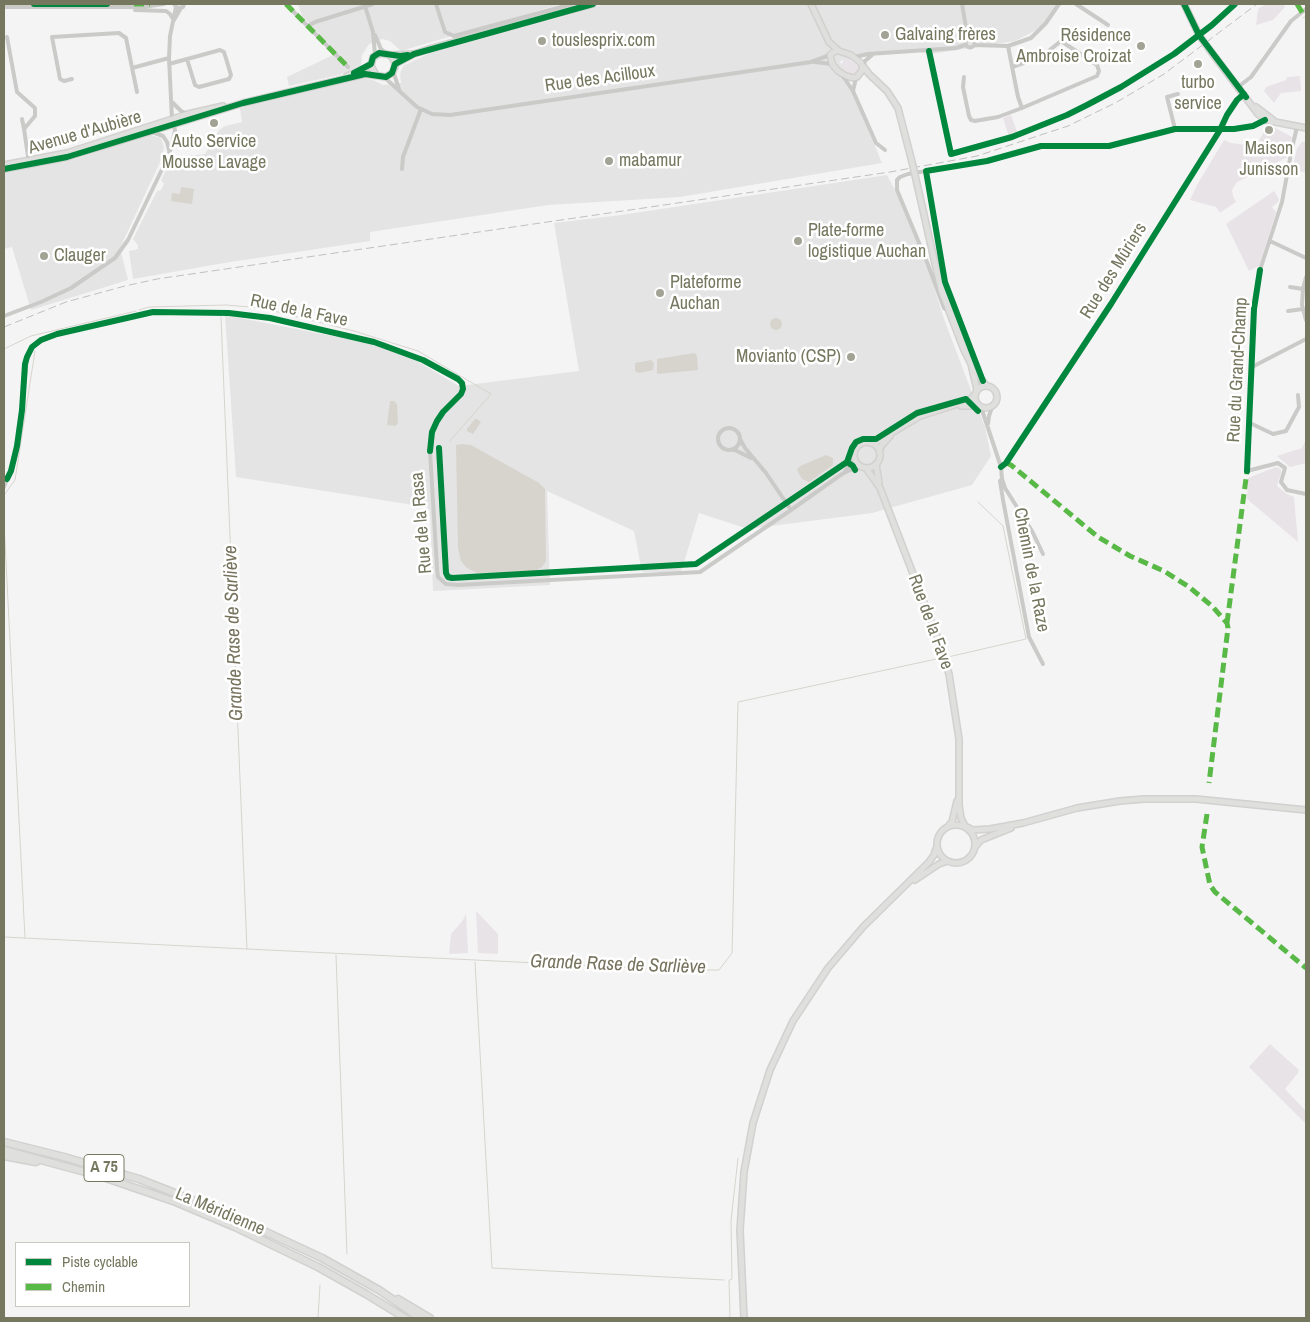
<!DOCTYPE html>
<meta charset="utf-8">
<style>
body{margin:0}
#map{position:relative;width:1310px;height:1322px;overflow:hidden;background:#f5f4f5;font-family:"Archivo Narrow",sans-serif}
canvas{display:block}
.frame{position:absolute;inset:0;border:5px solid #76775f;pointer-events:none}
.legend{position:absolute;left:15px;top:1242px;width:175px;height:65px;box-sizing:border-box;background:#fff;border:1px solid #c8c9bf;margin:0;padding:6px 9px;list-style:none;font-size:15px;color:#76775f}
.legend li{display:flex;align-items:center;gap:10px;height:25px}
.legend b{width:25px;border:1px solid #c8c9bf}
</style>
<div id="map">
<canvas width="1310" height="1322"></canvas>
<div class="frame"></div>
<ul class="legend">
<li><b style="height:6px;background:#00873e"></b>Piste cyclable</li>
<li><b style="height:6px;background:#58b947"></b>Chemin</li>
</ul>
</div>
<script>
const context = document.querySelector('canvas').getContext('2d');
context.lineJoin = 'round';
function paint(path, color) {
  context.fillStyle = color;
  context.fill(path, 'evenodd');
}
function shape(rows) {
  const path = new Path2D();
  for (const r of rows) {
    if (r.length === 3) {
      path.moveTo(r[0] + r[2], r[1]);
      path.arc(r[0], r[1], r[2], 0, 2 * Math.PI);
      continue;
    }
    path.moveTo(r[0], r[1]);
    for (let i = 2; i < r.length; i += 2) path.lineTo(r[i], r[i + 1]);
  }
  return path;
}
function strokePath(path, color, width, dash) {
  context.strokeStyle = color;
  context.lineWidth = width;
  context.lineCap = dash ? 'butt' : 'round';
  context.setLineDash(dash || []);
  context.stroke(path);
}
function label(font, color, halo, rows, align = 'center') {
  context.font = font + ' "Archivo Narrow",sans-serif';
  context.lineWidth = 5;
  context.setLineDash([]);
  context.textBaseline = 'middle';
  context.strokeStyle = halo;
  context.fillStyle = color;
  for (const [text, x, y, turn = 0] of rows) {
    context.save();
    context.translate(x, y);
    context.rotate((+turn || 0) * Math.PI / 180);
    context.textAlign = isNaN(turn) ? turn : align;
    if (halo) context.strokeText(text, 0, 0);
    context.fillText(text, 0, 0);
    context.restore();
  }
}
const built = shape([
 [298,4,561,4,401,51,390,41,382,39,369,44,362,55,361,67,339,75,289,86,287,77,337,53,302,16],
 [604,4,1058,4,1044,26,1015,41,931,54,905,50,840,61,882,163,680,197,548,205,370,232,370,241,224,263,133,279,129,251,138,249,138,245,133,239,157,191,161,190,164,184,161,180,167,168,171,168,174,163,180,162,183,156,205,154,219,130,225,126,242,122,240,108,363,78,373,80,383,85,401,83,400,74,403,66,434,51,562,17],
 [147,134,161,138,164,147,162,158,120,248,128,280,31,310,12,247,4,249,4,171,76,159],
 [887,175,905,209,925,259,944,319,985,427,991,456,972,485,872,513,748,529,699,513,681,572,642,572,634,531,547,491,550,585,433,591,430,511,426,507,236,477,225,315,373,344,415,360,459,386,579,371,554,223,621,215]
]);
const green = shape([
 [1266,4,1283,4,1285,7,1273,20,1256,25,1258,9],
 [846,57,858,66,858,71,856,73,851,74,842,69,842,63],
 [1300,76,1301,91,1281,93,1274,103,1264,91,1266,87,1286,80,1287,77],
 [1011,115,1018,134,1009,137,1003,118],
 [1270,125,1292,137,1288,157,1237,182,1232,190,1233,196,1236,202,1221,212,1219,212,1216,207,1190,200,1197,185,1224,140,1231,143,1256,146,1267,126],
 [1306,141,1306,174,1304,172,1292,170,1297,148,1302,142],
 [1274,191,1279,199,1278,202,1272,207,1276,212,1272,225,1259,266,1249,271,1226,224],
 [1306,439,1306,463,1290,467,1277,456,1302,448],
 [1276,467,1281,469,1281,473,1277,486,1287,494,1294,497,1298,542,1247,499,1248,478],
 [476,911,498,934,498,954,478,953],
 [466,914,468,953,449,954,451,934,463,920],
 [1270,1044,1299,1070,1298,1073,1285,1089,1306,1111,1306,1121,1305,1123,1249,1067]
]);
const water = shape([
 [181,187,194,189,192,204,171,201,172,193,180,194],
 [776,324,6],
 [695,353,697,356,698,370,657,374,657,359],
 [651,360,654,363,653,370,639,373,635,371,635,363],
 [390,401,394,401,397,404,398,422,396,426,387,425],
 [475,419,477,419,481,422,473,434,467,431,467,429],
 [462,444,471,445,539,483,545,489,546,561,542,567,535,571,477,573,467,568,461,561,458,548,456,445],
 [826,455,833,458,833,465,809,482,802,479,797,470,800,466]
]);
const stream = shape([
 [139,310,149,307,226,305,262,308,354,331,418,351,491,394,450,441],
 [4,349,31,336,136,311],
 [4,501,4,495,15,480,35,351],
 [4,522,25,938],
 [948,657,1026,639,1003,526,978,502],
 [4,937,247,949,221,317],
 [247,949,682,970,719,970,732,953,738,702,941,658],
 [336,955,347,1254],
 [475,962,492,1268,724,1280],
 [729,1280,730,1318],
 [730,1280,732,1279,731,1221,738,1158],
 [318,1318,320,1285]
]);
const minor = shape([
 [174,4,176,7,179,8,183,7,184,4],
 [286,4,348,67],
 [436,4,445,32,454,36,572,4],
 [962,4,968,39],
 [1076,4,1108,25],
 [365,6,373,32,375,55],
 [4,7,143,7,164,4],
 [135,10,166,11,170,14,173,19],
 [174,20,181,8],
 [308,26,315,22,373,4],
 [375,35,381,49,387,54],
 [7,37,17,92,35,108,35,116,24,129,29,163],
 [970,43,4.5],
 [974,45,1008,46,1031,38,1046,23,1059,4],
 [855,57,868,54,956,48,965,45],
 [815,62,832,64],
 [169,64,220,50,224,52,231,75,229,79,199,87,195,85,187,59],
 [863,66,865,61,872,55],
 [1012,67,1041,57,1061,41,1097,65,1099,71,1097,76,1022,108],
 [132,68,169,58],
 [393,71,399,89],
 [843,76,853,91,876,143,885,150],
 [384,77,417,107,432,114,450,115,811,62,830,55],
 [964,77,963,87,969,116,971,120,975,121,998,117,1022,108,1018,97,1008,46],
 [72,79,64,81,60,79,52,37,119,33,126,38,137,92],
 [1238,87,1251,77,1291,21,1306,9],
 [853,91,856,78],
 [171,101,181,111,188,114],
 [22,119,24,129],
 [1297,127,1292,148,1282,202,1260,270,1254,309,1247,471,1278,463,1285,468,1281,482,1287,490,1306,494],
 [1175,129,1167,97,1178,94],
 [152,132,163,136,167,142,169,150],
 [402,169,403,157,421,109],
 [1270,241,1306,258],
 [1306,277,1303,289,1302,305,1306,320],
 [1290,287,1303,289],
 [949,311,944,308,927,262,897,190,897,180,900,177,908,174,987,161,1041,146,1109,146,1175,129,1234,129,1253,126,1265,120],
 [1288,311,1303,309],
 [4,316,41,302,71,288,115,258,128,240,167,159,172,145,175,130,172,119,169,58,170,36,176,7],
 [1252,367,1306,339],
 [981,407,1001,467,1002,479,1005,488,1032,531,1043,554],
 [1250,423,1273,434,1286,431,1299,407,1298,395],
 [988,424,989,416,992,407],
 [729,439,11],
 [740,439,745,448,766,473,791,510,842,474,854,468,861,467],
 [733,449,751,458],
 [1001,467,1006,463,1111,304,1220,130,1227,115,1237,100,1244,94],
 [844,473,855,457],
 [4,478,7,479,4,487],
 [7,479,15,459,20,428,27,357,32,347,37,343,57,334,153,312,229,313,270,318,386,345,423,360,458,379,462,383,463,389,461,394,443,412,437,421,432,432,430,451,437,568,438,577,446,584,458,585,700,572,791,510],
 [1002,479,1000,481,1003,500,1029,637,1043,664]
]);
const major = shape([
 [811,4,829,42,839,51,851,55,861,63,863,69,857,77,854,78,846,76,838,71,832,64,830,55,835,51,839,51],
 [1184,4,1199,35],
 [1209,49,1258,114,1265,120,1306,128],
 [391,55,412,54],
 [395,64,414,54,432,48,593,4],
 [863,66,869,74,887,91,898,108,912,162],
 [347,76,364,69,371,64],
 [1256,107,1273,120],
 [4,165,67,153,188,114,223,106],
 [4,169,67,157,243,103,365,74,386,77,392,73,395,67,394,60,390,55,381,53,373,57,371,66,376,75],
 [915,175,941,290,964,350,971,364,977,390],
 [941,276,973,363,981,379,987,386],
 [986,397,11],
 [961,406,978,406],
 [867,455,13],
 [870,443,878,441,920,416,964,402,971,399,975,394],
 [879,451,882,445,890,436],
 [876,464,879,483],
 [866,468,880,488,937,636,949,674,959,739,959,805,961,818,965,826],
 [956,844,19],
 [949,825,952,822,957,801],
 [967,827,973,830,990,829,1023,823,1077,808,1120,801,1144,799,1196,799,1306,810],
 [975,847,981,840,1011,828],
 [915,880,939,864,947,861],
 [744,1318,740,1230,744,1172,753,1123,770,1070,793,1021,828,968,863,927,929,862,934,855,937,846]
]);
const highway = shape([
 [4,1142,64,1157,139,1179,223,1212,322,1258,379,1290,420,1318],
 [4,1150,100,1176,176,1202,235,1227,318,1267,366,1294,405,1318],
 [4,1156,36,1162],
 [398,1299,430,1318]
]);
const rail = shape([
 [4,327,66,302,125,286,157,279,890,172,977,156,1068,126,1117,102,1164,74,1257,4]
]);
const majorBridge = shape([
 [1199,35,1209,49],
 [912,162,915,175]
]);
const quiet = shape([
 [134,4,150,4],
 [286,4,348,67],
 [1297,4,1305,17],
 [1006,463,1011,465,1098,537,1130,556,1164,571,1189,587,1212,606,1227,623,1228,628,1209,783],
 [1227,623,1247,471],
 [1207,814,1202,847,1210,885,1215,892,1306,968]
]);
const cycleway = shape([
 [34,4,107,4],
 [1184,4,1199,35,1246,97],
 [929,51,951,154,1012,137,1067,115,1087,105,1121,87,1174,54,1212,25,1235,4],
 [354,73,371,64,373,57,379,53,400,56,408,55],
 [4,169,67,157,243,103,365,74,386,77,392,73,395,64,414,54,593,4],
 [983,381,945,282,926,171,987,161,1041,146,1109,146,1175,129,1234,129,1253,126,1265,120],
 [439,448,446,573,448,577,452,578,696,564,847,462,853,466,855,470],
 [847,462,852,448,856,442,863,439,876,439,917,413,966,399,978,411],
 [1001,467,1006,463,1111,304,1220,130,1227,115,1237,100,1244,94],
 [1247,471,1254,309,1260,270],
 [7,479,11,471,17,446,22,410,25,364,27,357,32,347,41,340,57,334,153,312,229,313,270,318,374,342,423,360,458,379,462,383,463,389,461,394,443,412,437,421,432,432,430,451]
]);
const markers = [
 [885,35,5,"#a2a394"],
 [542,41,5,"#a2a394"],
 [1141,46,5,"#a2a394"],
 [1198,64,5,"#a2a394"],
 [214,123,5,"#a2a394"],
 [1269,130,5,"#a2a394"],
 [609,161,5,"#a2a394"],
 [798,241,5,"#a2a394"],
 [44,256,5,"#a2a394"],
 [660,293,5,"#a2a394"],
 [851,357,5,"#a2a394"]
];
const shields = [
 [104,1168,40]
];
const shieldNames = [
 ["A 75",104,1168]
];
const poiNames = [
 ["Galvaing frères",895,35],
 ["Résidence",1131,36,"right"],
 ["Ambroise Croizat",1131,57,"right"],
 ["touslesprix.com",552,41],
 ["turbo",1198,83,"center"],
 ["service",1198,104,"center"],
 ["Auto Service",214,142,"center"],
 ["Mousse Lavage",214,163,"center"],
 ["Maison",1269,149,"center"],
 ["Junisson",1269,170,"center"],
 ["mabamur",619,161],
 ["Plate-forme",808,231],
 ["logistique Auchan",808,252],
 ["Clauger",54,256],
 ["Plateforme",670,283],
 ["Auchan",670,304],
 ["Movianto (CSP)",841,357,"right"]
];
const streetNames = [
 ["Rue des Acilloux",600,79,-8],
 ["Avenue d'Aubière",85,133,-16],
 ["Rue des Mûriers",1114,271,-58],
 ["Rue de la Fave",299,311,12],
 ["Rue du Grand-Champ",1238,370,-87],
 ["Rue de la Rasa",422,523,-95],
 ["Chemin de la Raze",1031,570,79],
 ["Rue de la Fave",930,622,70],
 ["La Méridienne",220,1212,23]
];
const waterNames = [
 ["Grande Rase de Sarliève",234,633,-92],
 ["Grande Rase de Sarliève",618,965,2]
];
paint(built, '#e5e4e4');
paint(green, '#e8e3e7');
paint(water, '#d6d4cd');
strokePath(stream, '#d6d4cd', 1);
strokePath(major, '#d2d1d0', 8);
strokePath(highway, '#d1d1d0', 9);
strokePath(minor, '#cacac8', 4);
strokePath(major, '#dfdfdd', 5);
strokePath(highway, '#dfdfdd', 6);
strokePath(rail, '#bfbfbd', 1, [8, 4]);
strokePath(majorBridge, '#d2d1d0', 8, []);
strokePath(majorBridge, '#dfdfdd', 5);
strokePath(quiet, '#58b947', 5, [10, 5]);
strokePath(cycleway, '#00873e', 6);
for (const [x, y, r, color] of markers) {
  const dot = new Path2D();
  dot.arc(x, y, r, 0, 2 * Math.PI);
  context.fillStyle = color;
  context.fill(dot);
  strokePath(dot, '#fff', 2);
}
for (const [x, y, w] of shields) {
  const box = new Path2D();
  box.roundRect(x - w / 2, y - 13.5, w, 27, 4);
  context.fillStyle = '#fff';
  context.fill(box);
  strokePath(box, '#76775f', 1);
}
label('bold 16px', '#76775f', null, shieldNames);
label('18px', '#76775f', '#fff', poiNames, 'left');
label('18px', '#76775f', '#fff', streetNames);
label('italic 19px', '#77735e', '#fff', waterNames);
</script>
